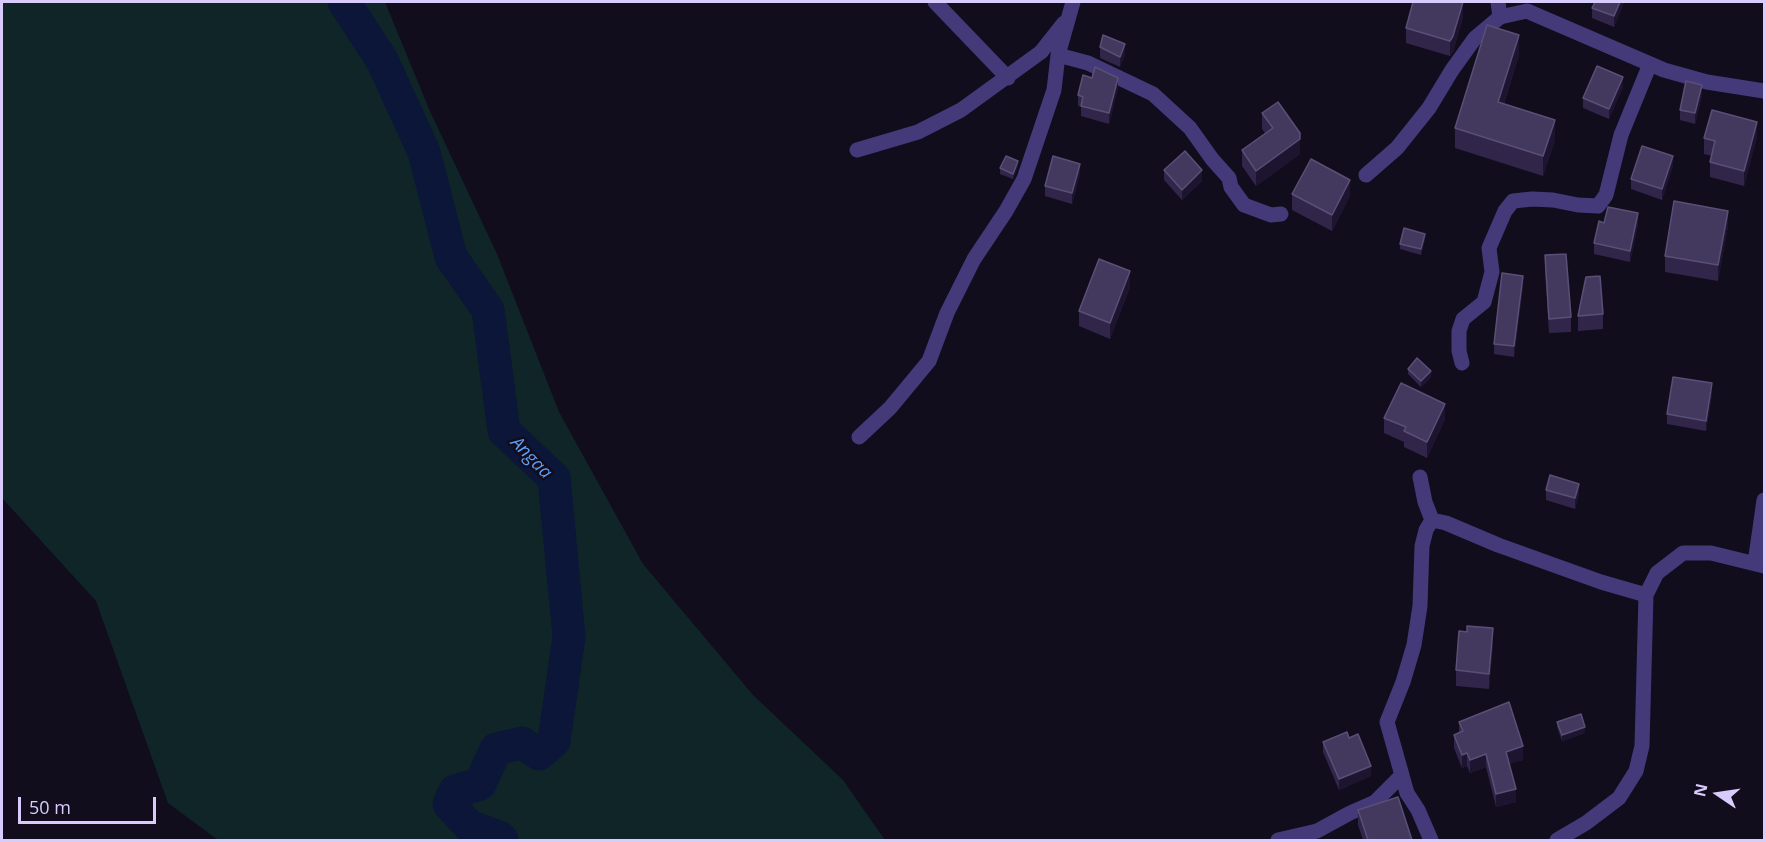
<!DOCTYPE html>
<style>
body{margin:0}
#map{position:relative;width:1766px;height:842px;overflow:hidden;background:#110d1d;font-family:"Open Sans",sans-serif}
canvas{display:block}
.frame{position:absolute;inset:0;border:3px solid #d7ccfc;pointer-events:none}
.north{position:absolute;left:1688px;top:764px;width:60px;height:60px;-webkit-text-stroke:4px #110d1d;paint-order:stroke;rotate:283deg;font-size:16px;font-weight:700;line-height:24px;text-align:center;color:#d7ccfc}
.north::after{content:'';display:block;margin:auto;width:21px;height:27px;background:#d7ccfc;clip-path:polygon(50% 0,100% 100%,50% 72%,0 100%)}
.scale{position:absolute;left:18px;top:797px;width:138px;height:27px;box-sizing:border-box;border:3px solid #d7ccfc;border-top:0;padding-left:8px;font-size:18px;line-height:21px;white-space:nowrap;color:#d7ccfc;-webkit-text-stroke:4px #110d1d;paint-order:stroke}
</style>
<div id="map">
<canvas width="1766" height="842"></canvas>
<div class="frame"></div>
<div class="north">N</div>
<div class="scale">50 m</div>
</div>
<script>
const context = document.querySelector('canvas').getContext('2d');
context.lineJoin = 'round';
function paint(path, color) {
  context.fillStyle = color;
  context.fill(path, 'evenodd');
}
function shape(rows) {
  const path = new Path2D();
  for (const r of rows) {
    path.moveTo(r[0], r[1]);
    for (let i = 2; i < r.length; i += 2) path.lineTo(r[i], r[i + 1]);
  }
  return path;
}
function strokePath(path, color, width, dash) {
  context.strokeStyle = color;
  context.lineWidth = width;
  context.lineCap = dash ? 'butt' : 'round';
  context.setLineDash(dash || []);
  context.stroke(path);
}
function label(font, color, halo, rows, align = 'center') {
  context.font = font + ' "Open Sans",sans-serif';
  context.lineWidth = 5;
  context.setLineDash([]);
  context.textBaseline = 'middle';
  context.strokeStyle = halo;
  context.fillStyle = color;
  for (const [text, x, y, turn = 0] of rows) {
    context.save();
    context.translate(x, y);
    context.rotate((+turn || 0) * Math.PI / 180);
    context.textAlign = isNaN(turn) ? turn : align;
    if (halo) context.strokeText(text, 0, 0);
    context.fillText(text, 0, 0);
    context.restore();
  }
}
const green = shape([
 [2,2,385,2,429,109,497,254,559,412,643,564,753,695,843,780,885,840,218,840,168,803,96,601,2,498]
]);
const river = shape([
 [344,2,382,60,424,152,451,257,488,310,504,431,554,478,569,637,554,741,539,754,522,743,496,749,480,784,455,791,449,804,469,826,499,837,502,840]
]);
const minor = shape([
 [935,2,1008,78],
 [1498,2,1500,17],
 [1058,55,1088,63,1153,94,1190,128,1212,159,1229,178,1231,187,1244,205,1271,215,1281,214],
 [857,150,918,132,961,110,1041,52,1064,23],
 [1366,175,1397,148,1429,108,1452,70,1475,38,1500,17,1527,11,1664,70,1707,82,1764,91],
 [1462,363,1459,351,1459,331,1463,319,1484,302,1492,272,1489,248,1505,211,1513,201,1532,199,1553,200,1578,205,1598,206,1606,195,1621,135,1650,64],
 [859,437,890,408,929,361,947,313,974,259,1006,211,1024,179,1054,90,1058,55,1073,2],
 [1420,477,1425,502,1432,520,1446,523,1498,545,1601,582,1646,595],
 [1755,563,1764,500],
 [1278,840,1317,831,1350,813,1375,802,1402,775],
 [1431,840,1418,810,1407,793,1387,722,1403,682,1414,645,1420,606,1422,546,1426,530,1432,520],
 [1557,840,1586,823,1619,798,1636,771,1642,746,1646,595,1657,573,1683,553,1711,553,1764,566]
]);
const wall = shape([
 [1595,2,1624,2,1614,27,1592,18,1592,8],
 [1463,17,1453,52,1450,56,1406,43,1406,28],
 [1100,47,1125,54,1120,67,1100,58],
 [1519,55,1504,104,1555,140,1543,176,1455,148,1455,128],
 [1623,87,1609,119,1583,108,1583,98],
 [1118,88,1109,124,1081,116,1081,107,1078,106,1078,95],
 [1702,95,1695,124,1680,120,1680,110],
 [1262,113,1300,154,1256,186,1242,166,1242,150,1265,133,1262,129],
 [1757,137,1744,186,1710,177,1710,162,1712,156,1704,154,1704,138],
 [1018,166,1013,179,1000,174,1000,168],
 [1673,166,1662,200,1631,189,1631,179],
 [1164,170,1202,181,1182,200,1164,180],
 [1080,174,1072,204,1045,196,1045,186],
 [1292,194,1350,196,1332,231,1292,210],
 [1604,223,1638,224,1630,262,1594,254,1594,243],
 [1728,226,1718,281,1665,272,1665,256],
 [1425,239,1421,255,1400,249,1400,244],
 [1545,255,1571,317,1571,332,1549,333,1545,270],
 [1523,286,1514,357,1494,354,1494,344],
 [1130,287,1110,339,1079,326,1079,311],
 [1603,314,1603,329,1578,331,1578,316],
 [1408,369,1431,377,1421,387,1408,374],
 [1712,394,1706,431,1667,424,1667,414],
 [1384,418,1445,419,1427,458,1404,447,1404,442,1384,433],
 [1546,490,1579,494,1575,509,1546,500],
 [1493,644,1489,689,1456,686,1456,670],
 [1459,722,1523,760,1509,764,1516,802,1496,807,1486,767,1470,773,1467,766,1462,768,1454,748,1454,735,1459,733],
 [1557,722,1585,733,1562,741,1557,727],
 [1349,738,1371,776,1339,790,1323,752,1323,742],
 [1358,810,1412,840,1363,840,1358,825]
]);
const shadedWall = shape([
 [1463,2,1463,17,1453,52,1450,56,1450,41],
 [1620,2,1624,2,1614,27,1614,16],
 [1519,35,1519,55,1498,122,1498,102],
 [1125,44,1125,54,1120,67,1120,57],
 [1623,77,1623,87,1609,119,1609,109],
 [1118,78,1118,88,1109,124,1109,113],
 [1702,85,1702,95,1695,124,1695,113],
 [1555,120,1555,140,1543,176,1543,156],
 [1757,122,1757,137,1744,186,1744,171],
 [1300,139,1300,154,1256,186,1256,171],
 [1673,156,1673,166,1662,200,1662,189],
 [1018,161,1018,166,1013,179,1013,174],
 [1080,164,1080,174,1072,204,1072,193],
 [1202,170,1202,181,1182,200,1182,190],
 [1350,180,1350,196,1332,231,1332,215],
 [1728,211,1728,226,1718,281,1718,265],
 [1638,213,1638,224,1630,262,1630,251],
 [1425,234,1425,239,1421,255,1421,249],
 [1130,271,1130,287,1110,339,1110,323],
 [1523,276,1523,286,1514,357,1514,346],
 [1431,371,1431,377,1421,387,1421,381],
 [1712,383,1712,394,1706,431,1706,421],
 [1445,404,1445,419,1427,458,1427,442],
 [1579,484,1579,494,1575,509,1575,498],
 [1493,628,1493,644,1489,689,1489,674],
 [1585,727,1585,733,1562,741,1562,735],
 [1523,746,1523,760,1506,765,1506,752],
 [1467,753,1467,766,1462,768,1462,755],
 [1486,754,1486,767,1470,773,1470,760],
 [1371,766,1371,776,1339,790,1339,779],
 [1516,789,1516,802,1496,807,1496,794]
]);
const building = shape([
 [1413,2,1463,2,1453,36,1450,41,1406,28,1413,2],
 [1595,2,1620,2,1614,16,1592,8,1595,2],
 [1487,25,1519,35,1498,102,1555,120,1543,156,1455,128,1487,25],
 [1103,35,1125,44,1120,57,1100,47,1103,35],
 [1597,66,1623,77,1609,109,1583,98,1597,66],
 [1095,67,1118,78,1109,113,1081,106,1083,97,1078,95,1083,75,1092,78,1095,67],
 [1686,81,1702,85,1695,113,1680,110,1686,81],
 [1278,102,1300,133,1300,139,1256,171,1242,150,1273,128,1262,113,1278,102],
 [1712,110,1757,122,1744,171,1710,162,1715,141,1704,138,1712,110],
 [1642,146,1673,156,1662,189,1631,179,1642,146],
 [1185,151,1202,170,1182,190,1164,170,1185,151],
 [1006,156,1018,161,1013,174,1000,168,1006,156],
 [1053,156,1080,164,1072,193,1045,186,1053,156],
 [1311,159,1350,180,1332,215,1292,194,1311,159],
 [1674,201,1728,211,1718,265,1665,256,1674,201],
 [1608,207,1638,213,1630,251,1594,243,1599,221,1604,223,1608,207],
 [1404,228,1425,234,1421,249,1400,244,1404,228],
 [1566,254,1571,317,1549,319,1545,255,1566,254],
 [1099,259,1130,271,1110,323,1079,311,1099,259],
 [1502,273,1523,276,1514,346,1494,344,1502,273],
 [1600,276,1603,314,1578,316,1586,277,1600,276],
 [1417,358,1431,371,1421,381,1408,369,1417,358],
 [1673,377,1712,383,1706,421,1667,414,1673,377],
 [1401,383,1445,404,1427,442,1404,431,1406,427,1384,418,1401,383],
 [1550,475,1579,484,1575,498,1546,490,1550,475],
 [1467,626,1493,628,1489,674,1456,670,1459,631,1467,632,1467,626],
 [1509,702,1523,746,1506,752,1516,789,1496,794,1486,754,1470,760,1467,753,1462,755,1454,735,1463,731,1459,722,1509,702],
 [1581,714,1585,727,1562,735,1557,722,1581,714],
 [1347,732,1349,738,1358,734,1371,766,1339,779,1323,742,1347,732],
 [1398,797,1412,840,1368,840,1358,810,1398,797]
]);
const waterNames = [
 ["Angaa",531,458,46]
];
paint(green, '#102527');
strokePath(river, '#0b1638', 33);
strokePath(minor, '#443a7a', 15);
paint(wall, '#31264a');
paint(shadedWall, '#1d1530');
paint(building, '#43385d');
strokePath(building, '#5a4f76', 1.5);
label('italic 18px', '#5f9ff7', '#110d1d', waterNames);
</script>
